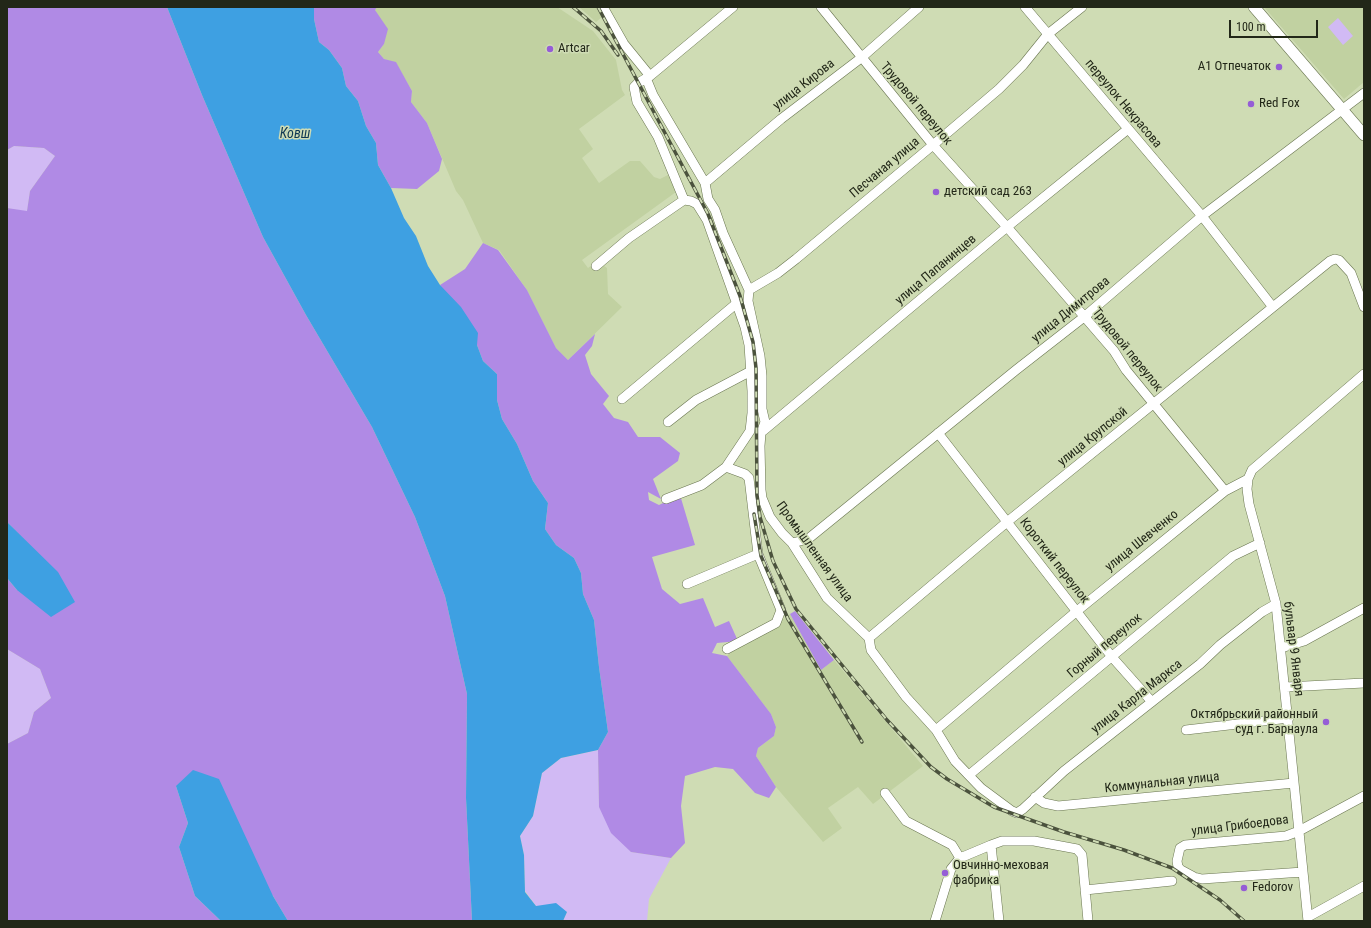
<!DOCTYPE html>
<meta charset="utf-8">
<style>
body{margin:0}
#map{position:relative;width:1371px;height:928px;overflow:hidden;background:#cfdcb4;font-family:"Roboto Condensed",sans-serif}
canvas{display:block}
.frame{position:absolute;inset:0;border:8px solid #222718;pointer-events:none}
.scale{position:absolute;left:1229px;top:20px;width:89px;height:18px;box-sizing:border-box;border:2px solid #222718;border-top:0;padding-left:5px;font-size:12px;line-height:14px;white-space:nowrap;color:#222718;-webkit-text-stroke:3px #cfdcb4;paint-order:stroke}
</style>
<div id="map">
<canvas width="1371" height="928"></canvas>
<div class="frame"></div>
<div class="scale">100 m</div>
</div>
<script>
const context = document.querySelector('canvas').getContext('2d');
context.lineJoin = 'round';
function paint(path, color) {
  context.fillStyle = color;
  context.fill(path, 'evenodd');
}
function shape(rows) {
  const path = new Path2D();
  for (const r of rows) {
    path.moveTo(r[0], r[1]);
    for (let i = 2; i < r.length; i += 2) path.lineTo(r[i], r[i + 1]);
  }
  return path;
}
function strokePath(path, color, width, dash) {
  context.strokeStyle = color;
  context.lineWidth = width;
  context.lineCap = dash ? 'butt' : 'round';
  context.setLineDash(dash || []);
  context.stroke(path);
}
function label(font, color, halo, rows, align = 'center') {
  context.font = font + ' "Roboto Condensed",sans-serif';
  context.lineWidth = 3;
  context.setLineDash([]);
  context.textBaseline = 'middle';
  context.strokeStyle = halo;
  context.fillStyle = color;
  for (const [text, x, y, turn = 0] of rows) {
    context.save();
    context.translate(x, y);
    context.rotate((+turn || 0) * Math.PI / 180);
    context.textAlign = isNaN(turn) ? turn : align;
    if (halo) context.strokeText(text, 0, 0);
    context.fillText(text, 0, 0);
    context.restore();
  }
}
const built = shape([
 [377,7,557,7,593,31,616,60,622,90,625,95,579,129,593,149,582,158,599,183,630,161,640,161,654,177,660,179,668,175,676,192,582,260,588,268,597,261,607,268,608,294,622,307,568,360,556,348,527,290,499,250,483,243,463,200,456,191,427,123,411,102,412,91,396,63,384,59,378,52,384,44,375,10],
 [579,7,597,7,602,17,596,22],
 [1264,7,1364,7,1364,82,1344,99],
 [790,614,821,670,834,660,923,766,873,804,858,787,828,808,842,828,823,842,776,787,756,756,758,748,774,736,776,727,771,714,727,656,732,650,777,624]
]);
const green = shape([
 [1338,18,1353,36,1343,45,1328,27],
 [14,146,44,148,55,156,30,191,27,212,7,208,7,150],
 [7,649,40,669,51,698,34,712,28,733,7,744],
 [598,750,599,807,631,852,671,858,649,899,647,921,563,921,567,912,536,906,525,891,524,855,520,836,533,816,542,773,561,758]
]);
const forest = shape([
 [7,7,167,7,202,95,263,237,306,315,372,427,415,517,445,596,467,694,466,798,472,921,288,921,273,896,176,786,188,823,179,847,195,896,221,921,7,921,7,744,28,733,34,712,51,698,40,669,7,649,7,578,17,590,27,543,7,522,7,208,27,211,30,191,55,156,44,148,14,146,7,150],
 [314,7,377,7,375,10,388,29,384,44,378,52,384,59,396,62,412,91,411,102,427,123,442,159,439,171,417,189,391,188,378,165,376,143,366,126,358,101,346,86,342,68,329,50,319,42,314,19],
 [483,243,498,250,527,290,556,348,568,360,595,334,592,346,585,355,591,374,609,396,603,404,614,418,628,422,638,437,660,437,680,453,678,461,653,479,661,499,648,492,649,500,659,505,680,495,695,545,652,557,662,589,680,604,703,598,715,627,729,621,738,641,717,643,712,653,727,656,771,714,776,727,774,736,758,748,756,756,776,787,769,798,755,793,733,769,715,767,685,776,681,806,685,843,671,858,631,852,611,833,599,807,598,750,608,732,599,667,594,620,583,594,581,573,574,558,556,545,545,529,548,503,533,481,517,444,502,419,497,400,497,374,483,361,477,345,440,285,465,269],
 [795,611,834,660,821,670,790,614]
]);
const water = shape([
 [167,7,314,7,314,19,319,42,329,50,342,68,346,86,358,101,366,126,376,143,378,165,391,188,404,218,416,236,428,266,440,285,461,307,478,333,477,345,483,361,497,374,497,400,502,419,517,444,533,481,548,503,545,529,556,545,574,558,581,573,583,594,594,620,599,667,608,732,598,750,561,758,542,773,533,816,520,836,524,855,525,892,536,906,556,903,567,912,563,921,472,921,466,798,467,694,445,596,415,517,372,427,306,315,263,237,202,95],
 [7,522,58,572,75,602,51,617,17,590,7,578],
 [193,770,219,779,273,896,288,921,221,921,195,896,179,847,188,823,176,786]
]);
const minor = shape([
 [603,7,624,44,650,76],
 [821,7,933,145,1007,227,1114,351,1126,370,1225,491],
 [1025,7,1202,216,1272,306],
 [646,78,653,95,705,183,708,199,715,210,723,233,749,290],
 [705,183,781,119,861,58,919,7],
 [684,200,691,201,697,204,707,220,745,327,749,345,752,391,752,413,750,431,726,467,745,474,749,478,758,554,781,610,776,623,727,649],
 [684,200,658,137,637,102,634,87,638,83,650,76,733,7],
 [596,266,629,238,684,200],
 [749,290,748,301,760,356,762,376,762,409,765,422,761,433,760,446,761,490,762,498,770,517,782,533,792,543,827,598,869,638,871,650,906,697,936,730,955,761,981,788,1012,811,1017,813,1023,809,1064,771,1200,664,1220,645,1262,612,1276,604],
 [749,290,778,273,796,259,933,145,999,89,1023,65,1048,34,1082,7],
 [622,399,737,303],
 [668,422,696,400,749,372],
 [763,431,1007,227,1128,129],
 [938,433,1112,657,1152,702],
 [666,499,702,485,726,467],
 [792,543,808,539,1016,370,1084,317,1202,216,1364,93],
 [687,584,758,554],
 [869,638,1007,522,1330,261,1335,259,1339,260,1351,273,1364,307],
 [1281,648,1304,641,1364,608],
 [1286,687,1364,683],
 [936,730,1077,611,1225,491,1248,479],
 [1186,730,1289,718],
 [969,775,1233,556,1260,543],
 [885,793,906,821,952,845,960,858],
 [1035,797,1044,803,1058,806,1294,783],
 [991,845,1002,841,1034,841,1077,849,1082,855,1088,921],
 [960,858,991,845,999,921],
 [1303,872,1202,879,1194,877,1181,870,1178,867,1177,861,1180,848,1185,845,1286,836,1299,831,1364,796],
 [1085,890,1172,881],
 [1308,917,1364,886],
 [935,921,951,869,960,858],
 [1308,921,1276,604,1249,504,1247,489,1248,479,1252,470,1364,374]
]);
const major = shape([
 [1254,7,1364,135]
]);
const rail = shape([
 [573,7,601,31,618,55],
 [598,7,708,214,740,296,753,342,756,368,757,495,760,517,773,561,796,609,887,720,931,767,947,779,994,807,1064,832,1124,850,1172,868,1220,900,1244,921],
 [754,514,761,556,788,619,862,742]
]);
const markers = [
 [550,49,4,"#955dd6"],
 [1279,67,4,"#955dd6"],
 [1251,104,4,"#955dd6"],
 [936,192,4,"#955dd6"],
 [1326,722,4,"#955dd6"],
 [945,873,4,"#955dd6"],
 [1244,888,4,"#955dd6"]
];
const poiNames = [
 ["Artcar",558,49],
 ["А1 Отпечаток",1271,67,"right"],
 ["Red Fox",1259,104],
 ["детский сад 263",944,192],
 ["Октябрьский районный",1318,715,"right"],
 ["суд г. Барнаула",1318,730,"right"],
 ["Овчинно-меховая",953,866],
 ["фабрика",953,881],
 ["Fedorov",1252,888]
];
const streetNames = [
 ["улица Кирова",804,85,-38],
 ["Трудовой переулок",916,104,50],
 ["переулок Некрасова",1123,104,50],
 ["Песчаная улица",885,168,-40],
 ["улица Папанинцев",936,270,-40],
 ["улица Димитрова",1071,310,-39],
 ["Трудовой переулок",1127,350,51],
 ["улица Крупской",1093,437,-39],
 ["улица Шевченко",1142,541,-39],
 ["Промышленная улица",814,552,54],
 ["Короткий переулок",1054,561,52],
 ["Горный переулок",1105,646,-40],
 ["бульвар 9 Января",1293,649,83],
 ["улица Карла Маркса",1137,697,-38],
 ["Коммунальная улица",1162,783,-6],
 ["улица Грибоедова",1240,826,-7]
];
const waterNames = [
 ["Ковш",295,134]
];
paint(built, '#c1d1a1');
paint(green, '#d1baf4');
paint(forest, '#b08ae5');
paint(water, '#3ea0e2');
strokePath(minor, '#697550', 10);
strokePath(major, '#697550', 12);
strokePath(minor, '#fff', 9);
strokePath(major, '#fff', 11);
strokePath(rail, '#4b523d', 3.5);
strokePath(rail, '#cfdcb4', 2, [6]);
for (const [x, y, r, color] of markers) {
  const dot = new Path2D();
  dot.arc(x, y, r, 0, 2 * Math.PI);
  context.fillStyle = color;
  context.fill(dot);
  strokePath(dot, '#cfdcb4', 1.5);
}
label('13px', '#222718', '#cfdcb4', poiNames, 'left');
label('13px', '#222718', '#cfdcb4', streetNames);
label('italic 14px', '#0f3853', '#cfdcb4', waterNames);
</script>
